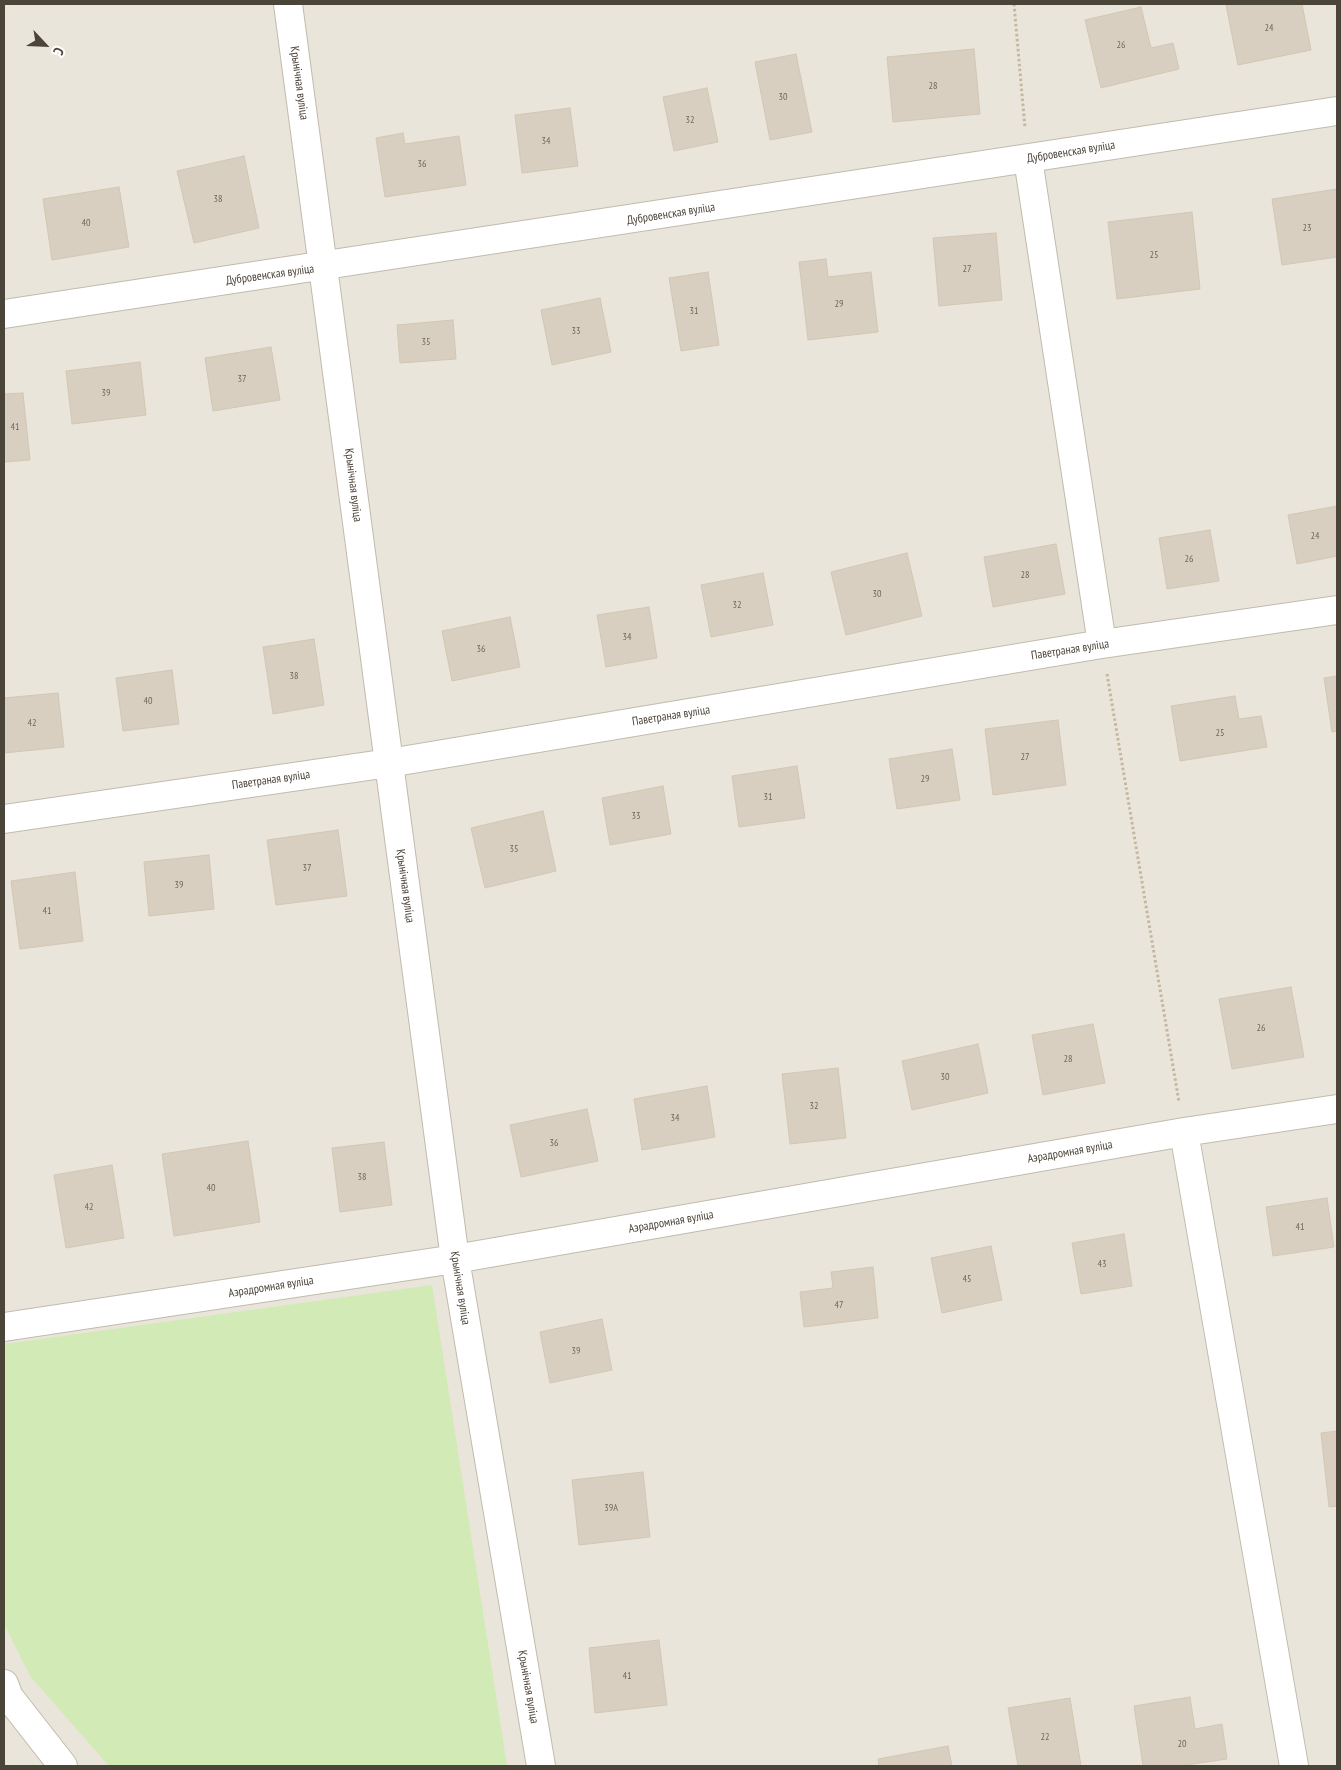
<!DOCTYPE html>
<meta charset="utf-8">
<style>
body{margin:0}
#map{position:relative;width:1341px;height:1770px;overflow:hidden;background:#f6f3ec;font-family:"PT Sans Narrow",sans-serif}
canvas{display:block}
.frame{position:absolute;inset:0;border:5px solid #4b4439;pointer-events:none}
.north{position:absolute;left:20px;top:20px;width:50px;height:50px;-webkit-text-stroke:4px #fff;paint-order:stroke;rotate:115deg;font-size:14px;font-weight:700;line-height:20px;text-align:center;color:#4b4439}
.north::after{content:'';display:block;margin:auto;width:18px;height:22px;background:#4b4439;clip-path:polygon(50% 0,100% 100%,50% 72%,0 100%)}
</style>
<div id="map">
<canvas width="1341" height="1770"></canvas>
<div class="frame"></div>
<div class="north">С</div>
</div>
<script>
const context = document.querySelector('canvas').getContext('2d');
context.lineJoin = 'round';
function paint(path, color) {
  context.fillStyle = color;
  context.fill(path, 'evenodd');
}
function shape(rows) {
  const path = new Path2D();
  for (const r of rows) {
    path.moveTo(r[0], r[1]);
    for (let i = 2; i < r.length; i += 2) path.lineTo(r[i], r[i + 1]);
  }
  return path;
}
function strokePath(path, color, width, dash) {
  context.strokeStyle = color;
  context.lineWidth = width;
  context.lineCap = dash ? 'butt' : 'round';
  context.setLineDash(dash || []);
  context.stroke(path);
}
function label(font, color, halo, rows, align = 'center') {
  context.font = font + ' "PT Sans Narrow",sans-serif';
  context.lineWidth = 4;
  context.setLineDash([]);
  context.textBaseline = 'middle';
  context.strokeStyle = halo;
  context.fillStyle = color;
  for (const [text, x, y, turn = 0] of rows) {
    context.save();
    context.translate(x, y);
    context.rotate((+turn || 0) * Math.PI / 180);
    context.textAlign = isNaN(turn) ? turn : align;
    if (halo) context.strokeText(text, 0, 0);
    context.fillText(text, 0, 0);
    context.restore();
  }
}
const residential = shape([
 [4,4,1337,4,1337,1766,4,1766]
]);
const green = shape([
 [432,1285,507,1766,109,1766,30,1676,4,1624,4,1344]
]);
const building = shape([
 [1232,4,1302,4,1311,50,1238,65,1226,5,1232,4],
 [1141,7,1151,48,1173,43,1179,69,1101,88,1085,20,1141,7],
 [974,49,980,114,893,122,887,57,974,49],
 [796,54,812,132,770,140,755,62,796,54],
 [707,88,718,142,674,151,663,97,707,88],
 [570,108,578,166,522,173,515,115,570,108],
 [403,133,405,144,459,136,466,185,385,197,376,138,403,133],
 [244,156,259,228,194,243,177,171,244,156],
 [119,187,129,247,52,260,43,199,119,187],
 [1337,189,1337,257,1282,265,1272,199,1337,189],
 [1192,212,1200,289,1117,299,1108,222,1192,212],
 [996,233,1002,300,939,306,933,238,996,233],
 [826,259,828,277,871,272,878,332,808,340,799,262,826,259],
 [708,272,719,345,681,351,669,278,708,272],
 [600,298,611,352,552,365,541,310,600,298],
 [453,320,456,359,400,363,397,325,453,320],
 [271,347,280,400,213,411,205,358,271,347],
 [140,362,146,415,72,424,66,371,140,362],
 [23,393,30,460,4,462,4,394,23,393],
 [1337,506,1337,556,1297,564,1288,515,1337,506],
 [1210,530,1219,581,1167,589,1159,538,1210,530],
 [1056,544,1065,594,993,607,984,557,1056,544],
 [907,553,922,616,846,635,831,572,907,553],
 [763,573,773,625,711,637,701,585,763,573],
 [649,607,657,658,606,667,597,615,649,607],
 [510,617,520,667,452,681,442,631,510,617],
 [314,639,324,705,273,714,263,647,314,639],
 [172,670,179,724,123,731,116,678,172,670],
 [1337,676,1337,731,1332,732,1324,678,1337,676],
 [58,693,64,747,4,753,4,698,58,693],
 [1235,696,1239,719,1261,716,1267,747,1180,761,1171,706,1235,696],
 [1058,720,1066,785,993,795,985,729,1058,720],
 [952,749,960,800,897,809,889,759,952,749],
 [797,766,805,818,739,827,732,776,797,766],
 [663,786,671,834,610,845,602,798,663,786],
 [543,811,556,871,485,888,471,828,543,811],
 [338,830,347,896,276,905,267,840,338,830],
 [209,855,214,909,149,916,144,862,209,855],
 [75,872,83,941,20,949,11,881,75,872],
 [1291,987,1304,1057,1232,1069,1219,999,1291,987],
 [1093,1024,1105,1083,1043,1095,1032,1035,1093,1024],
 [978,1044,988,1093,912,1110,902,1061,978,1044],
 [838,1068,846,1138,790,1144,782,1074,838,1068],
 [707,1086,715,1137,642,1150,634,1099,707,1086],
 [587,1109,598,1161,521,1177,510,1125,587,1109],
 [248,1141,260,1222,174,1236,162,1154,248,1141],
 [384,1142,392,1205,340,1212,332,1148,384,1142],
 [112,1165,124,1238,66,1248,54,1175,112,1165],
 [1327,1198,1334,1247,1273,1256,1266,1207,1327,1198],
 [1124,1234,1132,1286,1081,1294,1072,1243,1124,1234],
 [991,1246,1002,1300,942,1313,931,1258,991,1246],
 [873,1267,878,1318,804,1327,800,1292,833,1288,831,1272,873,1267],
 [602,1319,612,1370,550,1383,540,1332,602,1319],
 [1337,1431,1337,1506,1329,1507,1321,1433,1337,1431],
 [643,1472,650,1537,579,1545,572,1480,643,1472],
 [659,1640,667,1705,595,1713,589,1648,659,1640],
 [1190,1697,1195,1729,1222,1724,1227,1759,1180,1766,1143,1766,1134,1706,1190,1697],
 [1070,1698,1081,1766,1018,1766,1008,1708,1070,1698],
 [948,1746,952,1766,879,1766,878,1759,948,1746]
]);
const path = shape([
 [1014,4,1025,128],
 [1107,674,1179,1102]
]);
const minor = shape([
 [288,4,455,1259,541,1766],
 [1028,159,1102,644],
 [4,314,1337,111],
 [4,819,389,763,1102,644,1337,610],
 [1184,1132,1294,1766],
 [4,1327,455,1259,1184,1132,1337,1109],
 [4,1684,9,1697,63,1766]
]);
const numberNames = [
 ["24",1269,28],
 ["26",1121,45],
 ["28",933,86],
 ["30",783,97],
 ["32",690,120],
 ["34",546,141],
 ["36",422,164],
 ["38",218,199],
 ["40",86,223],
 ["23",1307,228],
 ["25",1154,255],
 ["27",967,269],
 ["29",839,304],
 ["31",694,311],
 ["33",576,331],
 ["35",426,342],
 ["37",242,379],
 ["39",106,393],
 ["41",15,427],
 ["24",1315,536],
 ["26",1189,559],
 ["28",1025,575],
 ["30",877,594],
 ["32",737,605],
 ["34",627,637],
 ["36",481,649],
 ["38",294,676],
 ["40",148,701],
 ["42",32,723],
 ["25",1220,733],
 ["27",1025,757],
 ["29",925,779],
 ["31",768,797],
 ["33",636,816],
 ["35",514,849],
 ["37",307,868],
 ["39",179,885],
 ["41",47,911],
 ["26",1261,1028],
 ["28",1068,1059],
 ["30",945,1077],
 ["32",814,1106],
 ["34",675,1118],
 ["36",554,1143],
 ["38",362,1177],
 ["40",211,1188],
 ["42",89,1207],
 ["41",1300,1227],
 ["43",1102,1264],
 ["45",967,1279],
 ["47",839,1305],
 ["39",576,1351],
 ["39А",611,1508],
 ["41",627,1676],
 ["22",1045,1737],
 ["20",1182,1744]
];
const streetNames = [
 ["Крынічная вуліца",299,83,82],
 ["Дубровенская вуліца",1071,152,-9],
 ["Дубровенская вуліца",671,214,-9],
 ["Дубровенская вуліца",270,275,-8],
 ["Крынічная вуліца",353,485,83],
 ["Паветраная вуліца",1070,650,-9],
 ["Паветраная вуліца",671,716,-9],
 ["Паветраная вуліца",271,780,-8],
 ["Крынічная вуліца",405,886,82],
 ["Аэрадромная вуліца",1070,1152,-10],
 ["Аэрадромная вуліца",671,1222,-10],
 ["Аэрадромная вуліца",271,1287,-9],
 ["Крынічная вуліца",460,1288,81],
 ["Крынічная вуліца",528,1687,80]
];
paint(residential, '#eae5da');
paint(green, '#d2eab5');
paint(building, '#d8cfc1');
strokePath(building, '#d3c7b4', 1);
strokePath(minor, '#c2bbae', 30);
strokePath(path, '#c4b79f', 3, [2.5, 2.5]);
strokePath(minor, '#fff', 28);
label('10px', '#6e675b', null, numberNames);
label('12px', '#4b4439', '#fff', streetNames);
</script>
